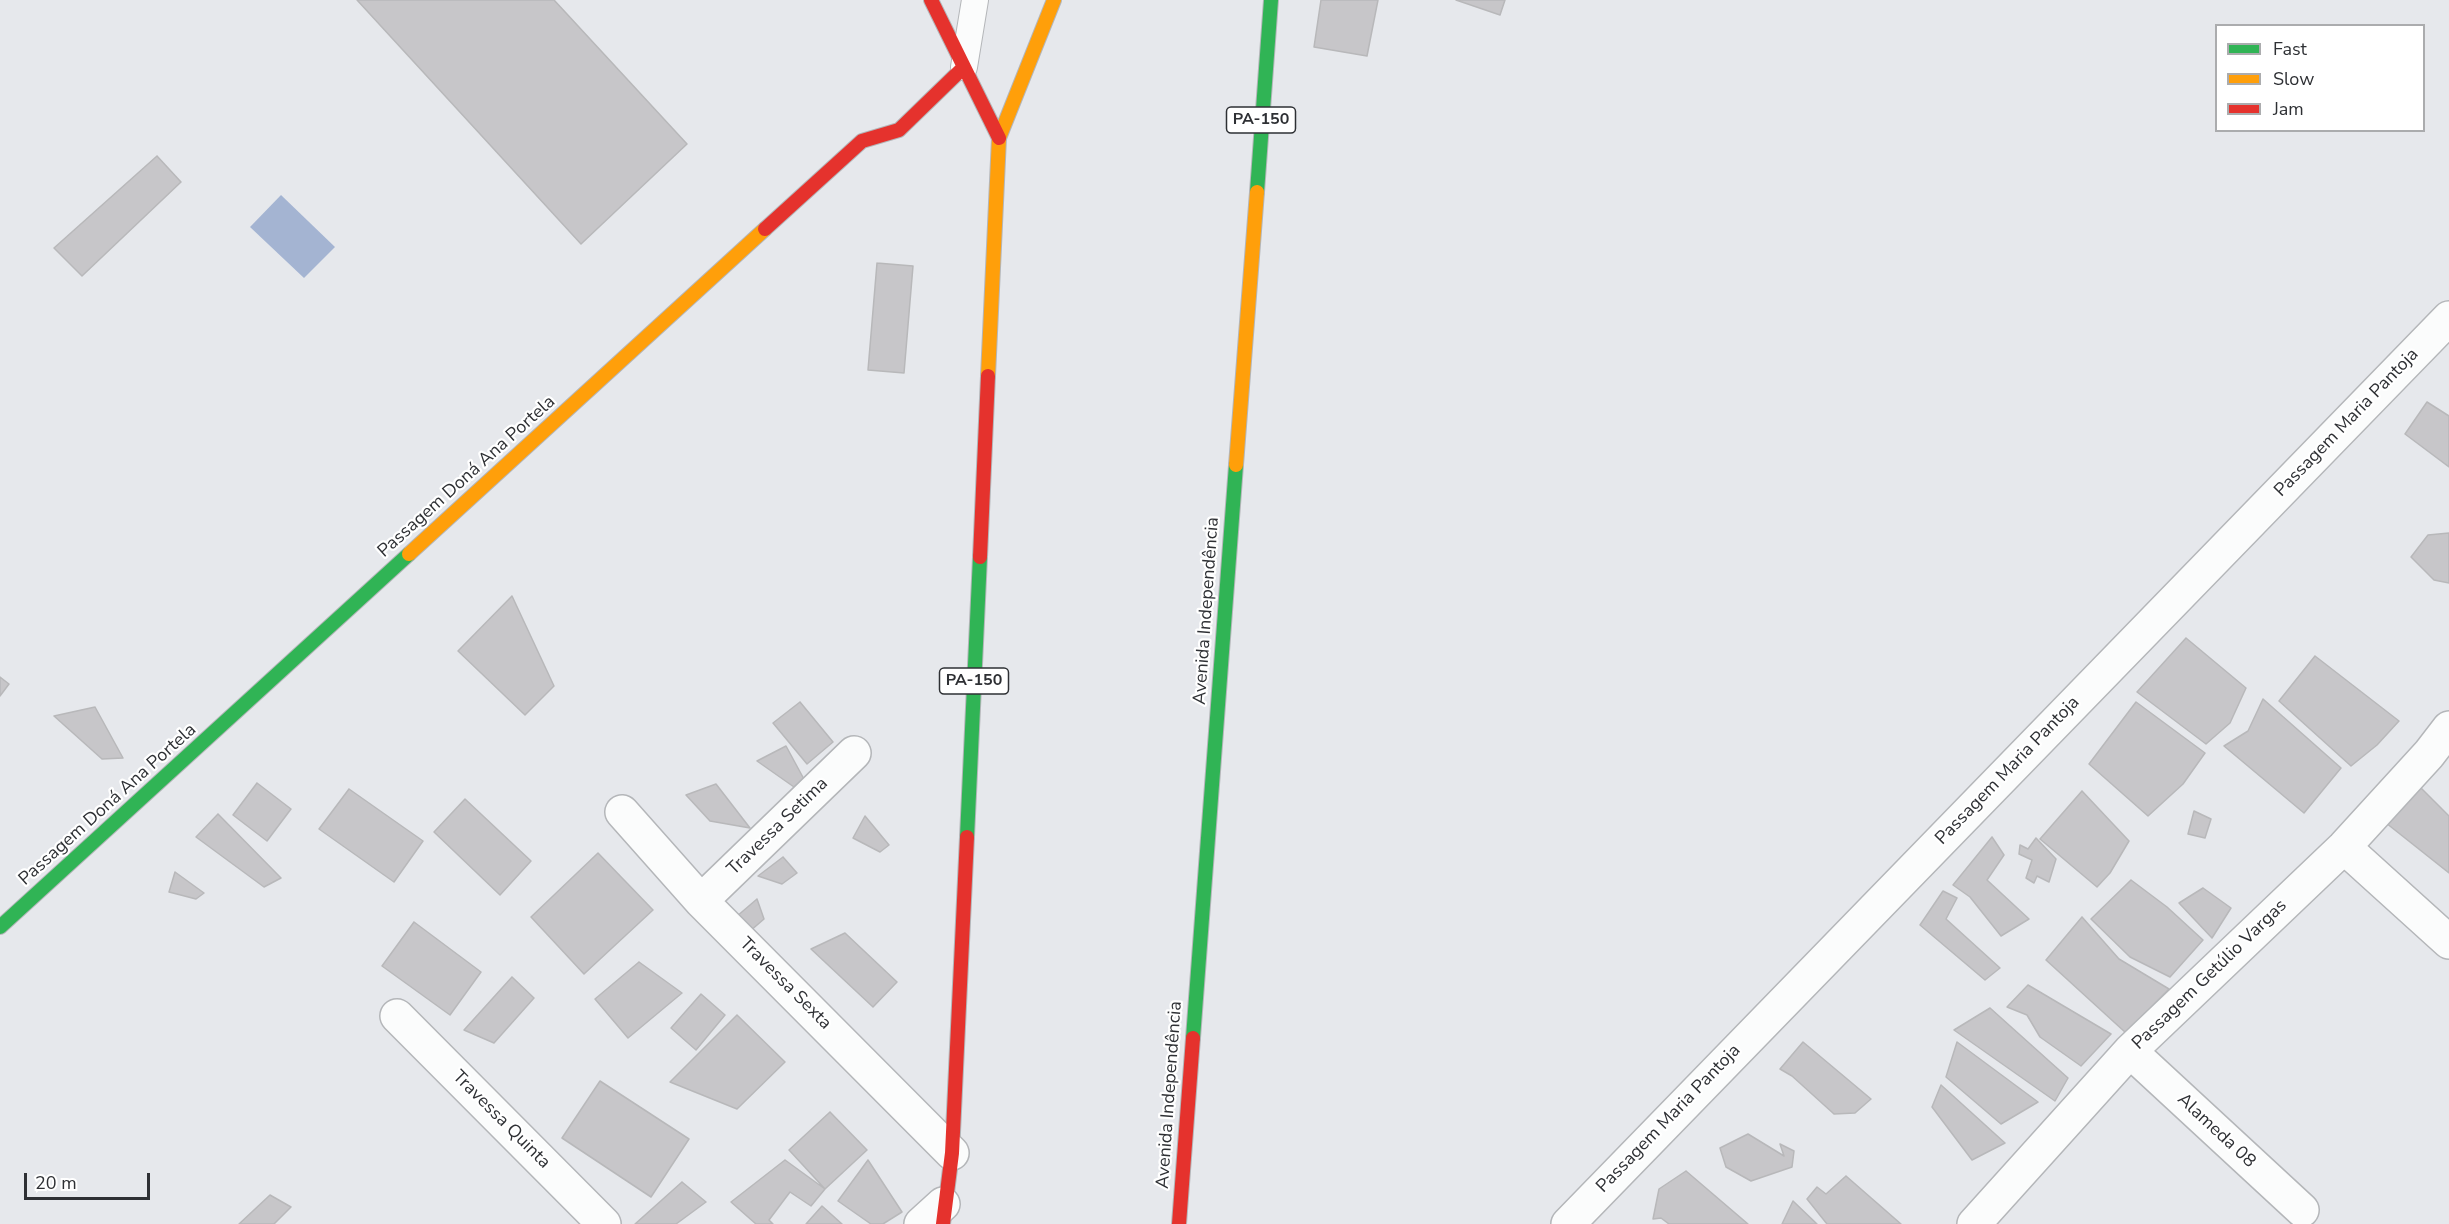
<!DOCTYPE html>
<meta charset="utf-8">
<style>
body{margin:0}
#map{position:relative;width:2449px;height:1224px;overflow:hidden;background:#e6e8ec;font-family:"Nunito Sans",sans-serif}
canvas{display:block}
.legend{position:absolute;left:2215px;top:24px;width:210px;height:108px;box-sizing:border-box;background:#fff;border:2px solid #abacae;margin:0;padding:8px 10px;list-style:none;font-size:18px;color:#2e3034}
.legend li{display:flex;align-items:center;gap:12px;height:30px}
.legend b{width:30px;border:2px solid #abacae}
.scale{position:absolute;left:24px;top:1173px;width:126px;height:27px;box-sizing:border-box;border:3px solid #2e3034;border-top:0;padding-left:8px;font-size:18px;line-height:21px;white-space:nowrap;color:#2e3034;-webkit-text-stroke:4px #fff;paint-order:stroke}
</style>
<div id="map">
<canvas width="2449" height="1224"></canvas>
<ul class="legend">
<li><b style="height:8px;background:#30b455"></b>Fast</li>
<li><b style="height:8px;background:#ff9f0a"></b>Slow</li>
<li><b style="height:8px;background:#e5322d"></b>Jam</li>
</ul>
<div class="scale">20 m</div>
</div>
<script>
const context = document.querySelector('canvas').getContext('2d');
context.lineJoin = 'round';
function paint(path, color) {
  context.fillStyle = color;
  context.fill(path, 'evenodd');
}
function shape(rows) {
  const path = new Path2D();
  for (const r of rows) {
    path.moveTo(r[0], r[1]);
    for (let i = 2; i < r.length; i += 2) path.lineTo(r[i], r[i + 1]);
  }
  return path;
}
function strokePath(path, color, width, dash) {
  context.strokeStyle = color;
  context.lineWidth = width;
  context.lineCap = dash ? 'butt' : 'round';
  context.setLineDash(dash || []);
  context.stroke(path);
}
function label(font, color, halo, rows, align = 'center') {
  context.font = font + ' "Nunito Sans",sans-serif';
  context.lineWidth = 4.5;
  context.setLineDash([]);
  context.textBaseline = 'middle';
  context.strokeStyle = halo;
  context.fillStyle = color;
  for (const [text, x, y, turn = 0] of rows) {
    context.save();
    context.translate(x, y);
    context.rotate((+turn || 0) * Math.PI / 180);
    context.textAlign = isNaN(turn) ? turn : align;
    if (halo) context.strokeText(text, 0, 0);
    context.fillText(text, 0, 0);
    context.restore();
  }
}
const water = shape([
 [281,195,335,247,304,278,250,227]
]);
const building = shape([
 [357,0,554,0,687,144,581,244,357,0],
 [1321,0,1378,0,1367,56,1314,47,1321,0],
 [1456,0,1505,0,1500,15,1456,0],
 [157,156,181,182,82,276,54,248,157,156],
 [877,263,913,266,904,373,868,370,877,263],
 [2427,402,2449,416,2449,467,2405,434,2427,402],
 [2449,533,2449,583,2434,580,2411,557,2428,535,2449,533],
 [512,596,554,686,525,715,458,651,512,596],
 [2186,638,2246,688,2230,723,2206,744,2137,692,2186,638],
 [2315,656,2399,721,2377,745,2351,766,2279,701,2315,656],
 [0,677,9,684,0,696,0,677],
 [2263,699,2341,768,2304,813,2224,746,2248,731,2263,699],
 [800,702,833,742,807,764,773,723,800,702],
 [2136,702,2205,753,2183,784,2148,816,2089,764,2136,702],
 [95,707,123,758,102,759,54,716,95,707],
 [786,746,805,781,794,787,757,761,786,746],
 [257,783,291,809,267,841,233,815,257,783],
 [716,784,750,828,710,821,686,795,716,784],
 [2419,786,2449,816,2449,873,2381,819,2419,786],
 [349,789,423,841,394,882,319,829,349,789],
 [2082,791,2129,841,2110,873,2097,887,2040,839,2082,791],
 [465,799,531,861,500,895,434,832,465,799],
 [2194,811,2211,819,2205,838,2188,834,2194,811],
 [218,814,281,878,264,887,196,837,218,814],
 [865,816,889,845,880,852,853,838,865,816],
 [1992,837,2004,855,1987,880,2029,919,2001,936,1970,897,1953,885,1992,837],
 [2036,838,2056,859,2049,882,2037,876,2034,883,2026,878,2032,860,2019,854,2020,845,2028,849,2036,838],
 [598,853,653,910,584,974,531,917,598,853],
 [783,857,797,873,782,884,758,876,783,857],
 [175,872,204,893,196,899,169,892,175,872],
 [2131,880,2167,907,2203,940,2170,977,2130,957,2091,919,2131,880],
 [2203,888,2231,908,2212,938,2179,903,2203,888],
 [1943,891,1957,898,1946,919,2000,968,1985,980,1920,925,1943,891],
 [757,899,764,919,749,932,736,917,757,899],
 [2082,917,2119,959,2169,989,2126,1033,2046,960,2082,917],
 [414,922,481,972,450,1015,382,966,414,922],
 [845,933,897,982,873,1007,811,949,845,933],
 [639,962,682,993,628,1038,595,999,639,962],
 [512,977,534,998,494,1043,464,1030,512,977],
 [2028,985,2111,1034,2081,1066,2040,1037,2027,1015,2007,1007,2028,985],
 [701,994,725,1015,696,1050,671,1028,701,994],
 [1990,1008,2068,1078,2055,1101,1954,1030,1990,1008],
 [737,1015,785,1062,737,1109,670,1082,737,1015],
 [1803,1042,1871,1099,1855,1113,1834,1114,1792,1076,1780,1069,1803,1042],
 [1957,1042,2038,1102,2001,1124,1946,1077,1957,1042],
 [600,1081,689,1139,651,1197,562,1138,600,1081],
 [1941,1085,2005,1143,1972,1160,1932,1107,1941,1085],
 [830,1112,867,1150,825,1189,789,1150,830,1112],
 [1748,1134,1784,1156,1780,1144,1794,1151,1792,1167,1751,1181,1726,1167,1720,1148,1748,1134],
 [785,1160,825,1189,811,1206,790,1192,769,1220,773,1224,756,1224,731,1202,785,1160],
 [868,1160,902,1212,883,1224,871,1224,838,1201,868,1160],
 [1686,1171,1748,1224,1669,1224,1661,1218,1653,1219,1659,1189,1686,1171],
 [1846,1176,1901,1224,1827,1224,1807,1199,1817,1187,1826,1194,1846,1176],
 [682,1182,706,1202,676,1224,635,1224,682,1182],
 [270,1195,291,1207,274,1224,239,1224,270,1195],
 [1793,1201,1817,1224,1782,1224,1793,1201],
 [822,1206,842,1224,806,1224,822,1206]
]);
const lane = shape([
 [964,67,975,0]
]);
const street = shape([
 [622,812,701,901,952,1153],
 [2344,847,2449,942],
 [701,901,854,753],
 [397,1016,604,1224],
 [2130,1051,2302,1210],
 [921,1224,943,1204],
 [1568,1224,2449,318],
 [1974,1224,2130,1051,2344,847,2429,754,2449,728]
]);
const fast = shape([
 [1257,192,1271,0],
 [967,837,980,557],
 [0,927,409,554],
 [1193,1038,1236,465]
]);
const slow = shape([
 [988,376,999,138,1054,0],
 [1236,465,1257,192],
 [409,554,765,229]
]);
const jam = shape([
 [931,0,999,138],
 [765,229,862,141,899,130,964,67],
 [980,557,988,376],
 [943,1224,952,1153,967,837],
 [1179,1224,1193,1038]
]);
const shields = [
 [1261,120,69],
 [974,681,69]
];
const shieldNames = [
 ["PA-150",1261,120],
 ["PA-150",974,681]
];
const streetNames = [
 ["Passagem Maria Pantoja",2347,423,-46],
 ["Passagem Doná Ana Portela",467,477,-42],
 ["Avenida Independência",1207,611,-86],
 ["Passagem Maria Pantoja",2008,771,-46],
 ["Passagem Doná Ana Portela",108,805,-42],
 ["Travessa Setima",778,827,-44],
 ["Passagem Getúlio Vargas",2210,975,-44],
 ["Travessa Sexta",785,984,45],
 ["Avenida Independência",1170,1095,-86],
 ["Passagem Maria Pantoja",1669,1119,-46],
 ["Travessa Quinta",501,1120,45],
 ["Alameda 08",2216,1131,43]
];
paint(water, '#a4b4d2');
paint(building, '#c7c6c9');
strokePath(building, '#b8b8ba', 1.5);
strokePath(lane, '#b4b6b9', 28);
strokePath(street, '#b4b6b9', 36);
strokePath(fast, '#b4b6b9', 16);
strokePath(slow, '#b4b6b9', 16);
strokePath(jam, '#b4b6b9', 16);
strokePath(lane, '#fbfcfc', 26);
strokePath(street, '#fbfcfc', 33);
strokePath(fast, '#30b455', 14);
strokePath(slow, '#ff9f0a', 14);
strokePath(jam, '#e5322d', 14);
for (const [x, y, w] of shields) {
  const box = new Path2D();
  box.roundRect(x - w / 2, y - 13, w, 26, 4.5);
  context.fillStyle = '#fff';
  context.fill(box);
  strokePath(box, '#2e3034', 1.5);
}
label('bold 16px', '#2e3034', null, shieldNames);
label('18px', '#2e3034', '#fff', streetNames);
</script>
